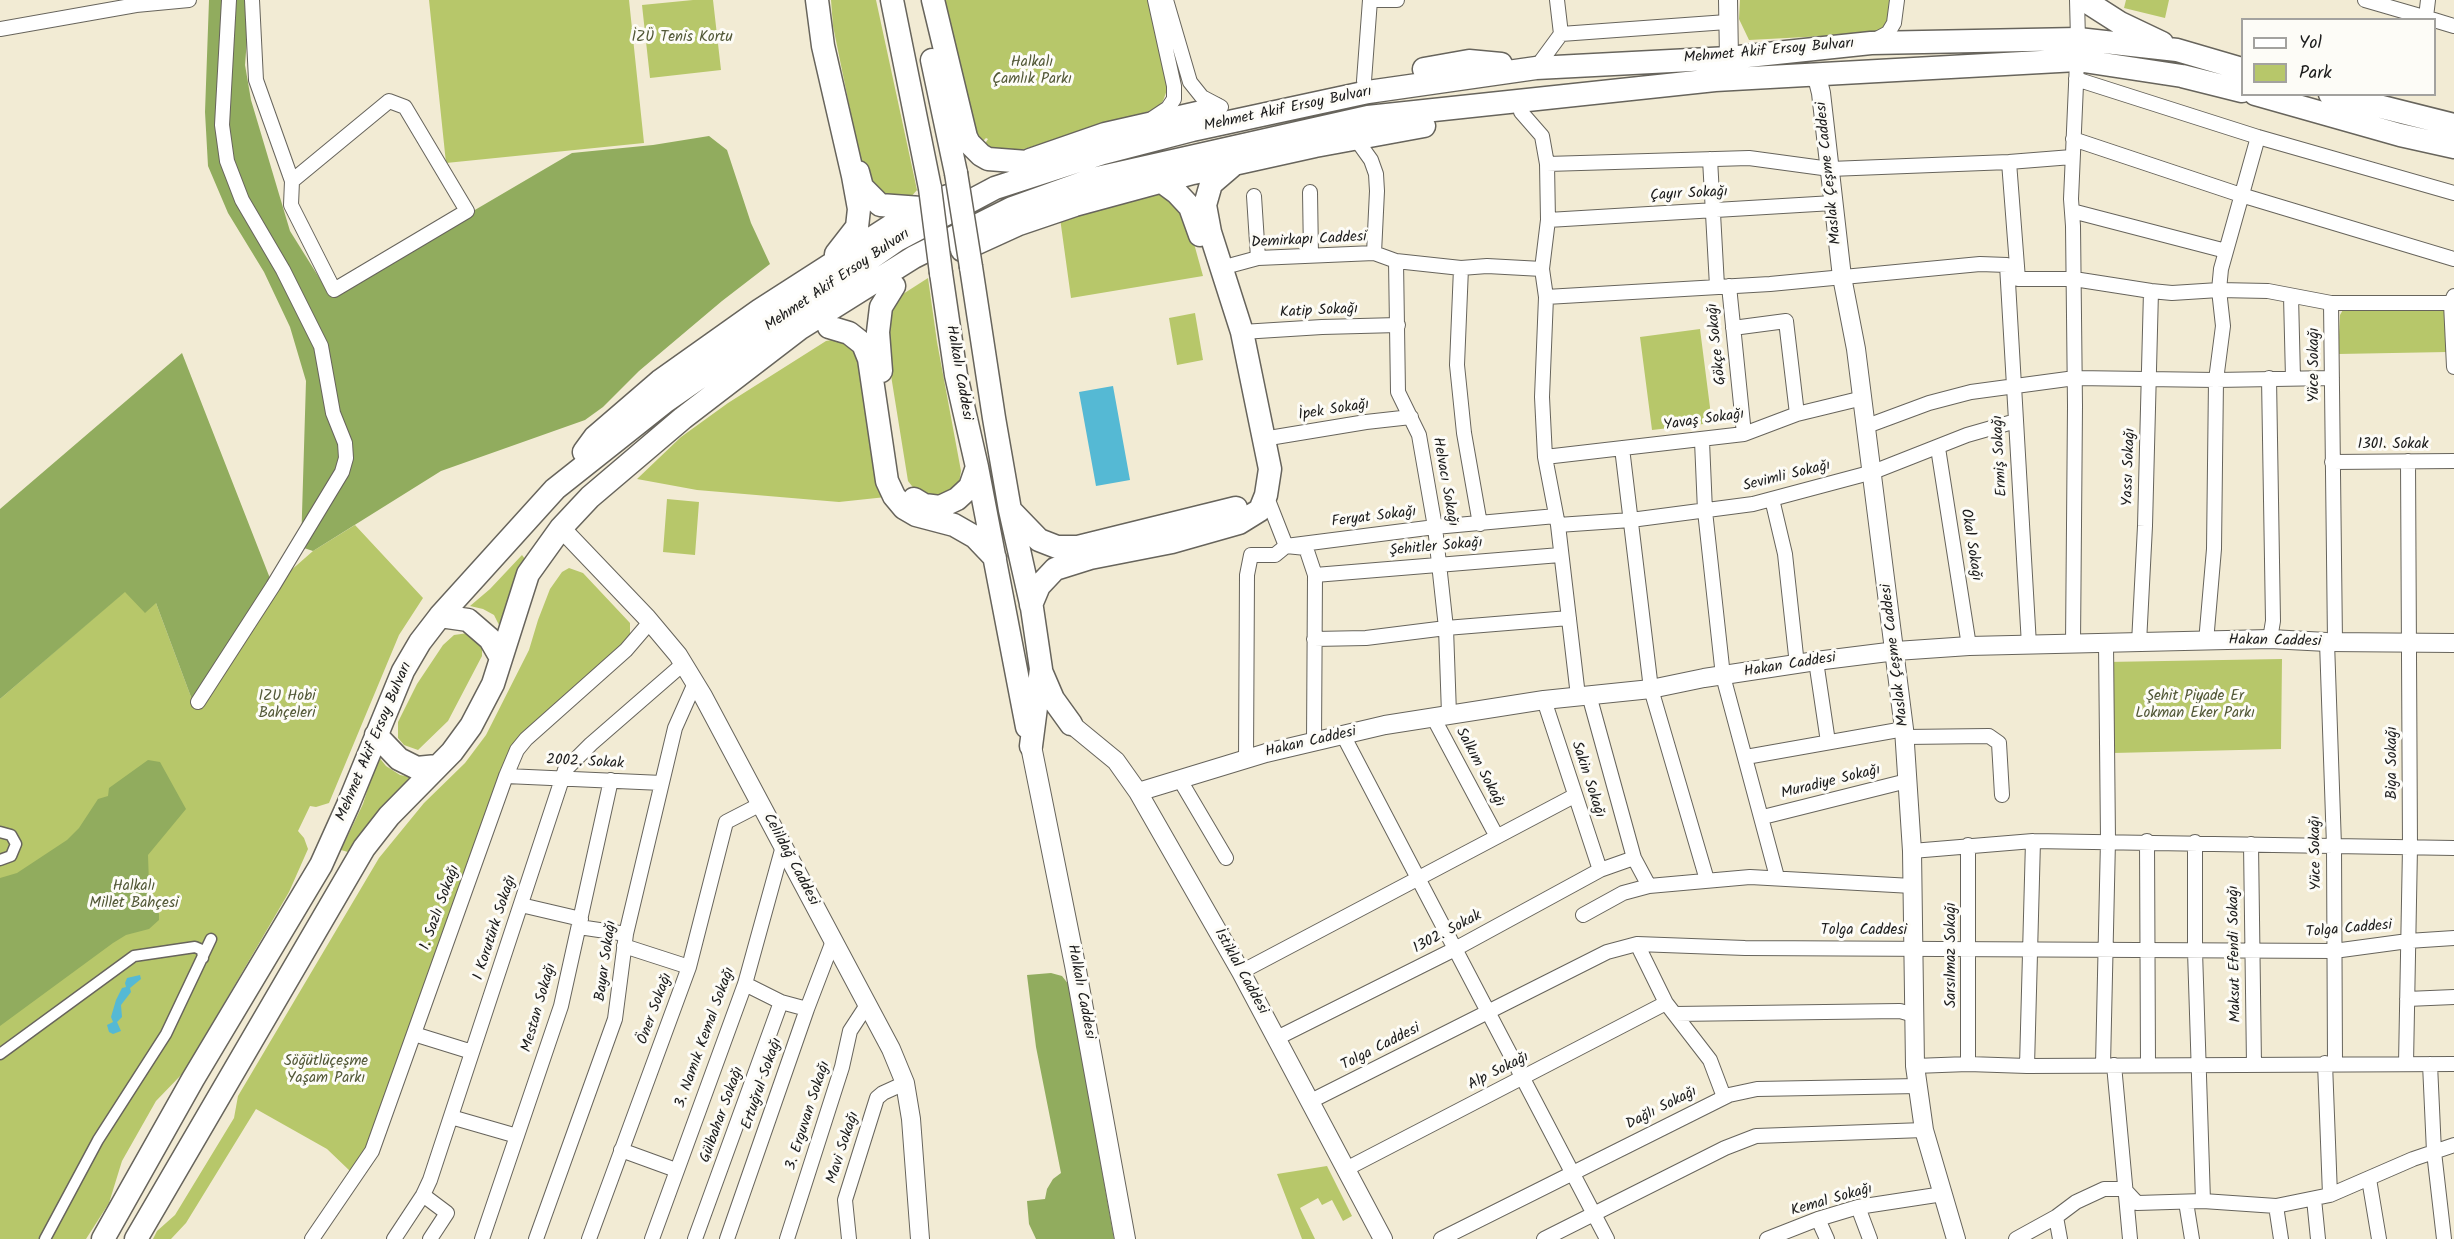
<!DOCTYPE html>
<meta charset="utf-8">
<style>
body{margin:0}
#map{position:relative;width:2454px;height:1239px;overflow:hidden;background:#f2ebd4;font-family:Kalam,sans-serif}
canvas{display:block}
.legend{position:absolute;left:2241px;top:18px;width:195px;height:78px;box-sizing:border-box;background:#fdfcf7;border:2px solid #a3a29f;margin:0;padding:8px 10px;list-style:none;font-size:18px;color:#1c1c1c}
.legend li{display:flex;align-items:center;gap:12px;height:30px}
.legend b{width:30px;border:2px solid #a3a29f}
</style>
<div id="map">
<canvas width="2454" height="1239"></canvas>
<ul class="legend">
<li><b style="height:8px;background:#fff"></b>Yol</li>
<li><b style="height:16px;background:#b7c76a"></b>Park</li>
</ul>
</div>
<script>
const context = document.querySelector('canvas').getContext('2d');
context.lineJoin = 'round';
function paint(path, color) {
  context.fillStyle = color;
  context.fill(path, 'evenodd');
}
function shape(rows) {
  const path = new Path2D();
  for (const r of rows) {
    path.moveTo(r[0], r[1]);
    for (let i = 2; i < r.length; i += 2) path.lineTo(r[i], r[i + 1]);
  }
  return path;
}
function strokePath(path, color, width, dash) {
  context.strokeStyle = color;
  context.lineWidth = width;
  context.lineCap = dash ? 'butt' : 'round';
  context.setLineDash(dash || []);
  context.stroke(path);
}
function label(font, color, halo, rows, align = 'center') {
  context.font = font + ' Kalam,sans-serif';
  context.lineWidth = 6;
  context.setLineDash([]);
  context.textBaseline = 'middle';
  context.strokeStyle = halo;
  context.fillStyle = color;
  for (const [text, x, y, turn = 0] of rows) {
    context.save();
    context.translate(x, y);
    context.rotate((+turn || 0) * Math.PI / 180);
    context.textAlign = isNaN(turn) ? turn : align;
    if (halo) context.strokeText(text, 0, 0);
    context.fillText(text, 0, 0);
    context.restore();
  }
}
const green = shape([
 [429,0,629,0,644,143,446,163],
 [693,0,713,0,721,70,650,78,642,5],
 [831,0,876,0,917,190,909,199,897,202,865,183,833,26],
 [942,0,1148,0,1167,75,1168,87,1163,101,1156,109,1011,153,997,153,984,145,988,139,986,138,981,143,974,134],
 [1740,0,1889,0,1888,30,1862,34,1749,40,1739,19],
 [2126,0,2169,0,2165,18,2124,8],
 [1158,191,1183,204,1203,276,1071,298,1060,218],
 [928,278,937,342,961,471,959,483,954,492,933,499,915,490,908,481,889,363,888,324,893,307,903,294],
 [2344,308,2446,309,2447,352,2338,354,2340,315],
 [1195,313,1203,360,1177,365,1169,318],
 [1700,329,1712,423,1652,430,1640,337],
 [837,339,857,348,886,497,839,502,697,490,637,479,681,437,728,403,826,341],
 [667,499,699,502,695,555,663,552],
 [355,525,423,598,399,635,329,803,316,807,310,806,298,831,304,838,308,849,289,892,184,1072,156,1101,122,1161,109,1203,86,1239,0,1239,0,699,125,591,156,603,191,697,273,586,313,551],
 [522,555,525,559,499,625,494,615,483,609,470,606,490,589],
 [569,568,583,573,630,623,630,634,623,643,521,735,511,747,366,1148,350,1171,327,1149,256,1109,186,1223,171,1239,153,1239,157,1231,175,1215,234,1118,238,1096,379,858,424,803,465,763,486,735,529,650,538,620,550,589,562,572],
 [468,633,482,644,482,656,448,721,418,750,404,745,398,738,398,722,417,684,443,645,454,635],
 [2282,659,2281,749,2113,753,2106,662],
 [378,756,386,766,400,775,410,777,363,831,348,852,341,850,363,804],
 [1327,1166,1352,1216,1343,1221,1332,1200,1322,1205,1318,1198,1300,1208,1315,1239,1302,1239,1277,1174]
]);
const forest = shape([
 [209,0,250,0,245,65,251,100,290,231,330,295,572,153,653,145,709,136,727,150,751,223,770,264,722,301,639,371,603,407,585,420,441,471,313,551,301,547,306,381,290,327,264,272,228,213,208,166,205,112],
 [182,353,273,586,198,702,191,697,156,603,145,613,125,592,0,699,0,509],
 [148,760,160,762,186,809,148,855,149,883,159,914,159,920,149,929,126,935,113,943,0,1026,0,878,17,873,67,840,79,828,98,799,108,796,109,788],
 [1051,973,1062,976,1069,985,1114,1239,1036,1239,1029,1224,1027,1201,1045,1199,1047,1189,1053,1179,1061,1173,1036,1047,1027,975]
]);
const water = shape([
 [1113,386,1130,480,1096,486,1079,392],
 [140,975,141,979,130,988,131,992,121,1005,122,1017,117,1022,121,1031,113,1034,109,1032,107,1025,113,1022,111,1017,116,1000,122,988,126,987,125,983,127,978]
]);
const pedestrian = shape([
 [0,832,11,835,16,844,11,856,0,860],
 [0,1054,134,956,195,947,202,950,203,958],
 [45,1239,98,1140,166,1034,211,939]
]);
const minor = shape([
 [252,0,256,80,292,181,291,205,334,290,467,211,405,107,389,101,292,181],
 [1166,0,1190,82,1202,97,1221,107],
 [1370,0,1397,0],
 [2365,0,2434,20],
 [2426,17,2428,0],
 [2434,20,2454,26],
 [0,29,136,5,189,0],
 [1561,34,1727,22],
 [1873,41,1888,33,1894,23,1897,0],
 [1536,68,1561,34,1557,0],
 [2076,79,2258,137,2454,193],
 [1364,81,1370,0],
 [1521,112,1542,136,1547,164,1548,220,1542,269,1546,297,1542,397,1545,457,1558,525,1578,696],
 [1153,118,1168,108,1174,99,1174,86,1155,0],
 [1356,139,1371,160,1376,174,1377,191,1374,253],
 [2073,139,2241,195,2454,259],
 [1710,159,1717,286],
 [2009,162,2018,279],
 [1547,164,1749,158,1830,169,2009,162,2072,157],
 [1310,192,1311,255],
 [1254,196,1258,258],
 [2072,211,2226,251],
 [1548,220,1833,203],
 [1396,261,1398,392,1419,435,1435,527,1446,628,1449,714],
 [2007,265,2029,645],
 [1221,268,1258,258,1374,253,1396,261,1461,268,1487,266,1542,269],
 [1461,268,1457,365,1464,433,1480,524],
 [1729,286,1744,434],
 [2291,296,2293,378],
 [2454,296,2451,303,2454,367],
 [1546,297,1770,284,1980,264,2007,265,2018,279,2074,279,2151,291,2172,293,2219,290,2268,291,2331,303,2451,303],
 [2331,303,2335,642],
 [1733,328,1786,321,1797,414],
 [1242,332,1322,327,1398,325],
 [2269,378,2273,621,2270,639],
 [1867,426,1929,403,1971,392,2075,378,2216,380,2332,378],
 [1263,439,1366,422,1411,417],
 [1702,441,1705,511,1723,676,1777,877],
 [1622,448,1651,689,1707,880],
 [1938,448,1969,646],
 [1545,457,1744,434,1797,414,1863,398],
 [2332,462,2454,461],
 [1266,495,1286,546,1435,527,1556,516],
 [1772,499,1785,554,1797,665],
 [1558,525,1631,520,1753,504,1873,472,1967,435,2016,421],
 [1315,575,1560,555],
 [1314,639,1366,638,1446,628,1569,618],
 [2206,642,2214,549,2216,380,2223,326,2219,290,2221,269,2258,137],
 [2327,642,2334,846,2335,1064],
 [2139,643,2145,526,2151,291],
 [2073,644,2075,406,2073,226,2071,199,2078,39,2077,0],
 [1816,661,1828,742],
 [1589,695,1634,858,1649,886,1750,877,1912,886],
 [1544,700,1600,870],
 [198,702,273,586,342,472,346,458,345,443,333,413,321,346,283,270,242,200,227,161,222,125,229,0],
 [1433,717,1496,835],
 [1343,735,1607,1239],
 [1905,737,1989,736,1999,743,2002,795],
 [1746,757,1904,729],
 [1246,759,1247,575,1251,555,1275,555,1286,546,1306,548,1315,575,1314,742],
 [506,776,662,783],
 [1180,780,1226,858],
 [1763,817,1907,781],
 [2147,841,2148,1065],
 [2195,842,2195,951,2203,1201],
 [2251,844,2254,1065],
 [1968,845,1968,1064],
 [1912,851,2033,841,2454,848],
 [521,905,581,919],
 [1583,915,1623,893,1649,886],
 [579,927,626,934],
 [1637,944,1666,1003,1710,1060,1724,1097],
 [624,946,689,967],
 [1241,972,1574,796],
 [745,984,781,1002,807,1009],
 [2407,999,2454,997],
 [1675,1014,1900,1011,1914,1015],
 [414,1034,472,1052],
 [1277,1038,1455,949,1600,870,1634,858],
 [2325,1063,2330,1195],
 [2406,1064,2410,847,2408,461],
 [2430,1064,2434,1152,2444,1239],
 [2103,1065,2108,840,2106,644],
 [2114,1065,2130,1239],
 [1915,1066,1968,1064,2027,1066,2454,1064],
 [2027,1066,2033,841],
 [1311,1101,1607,952,1637,944,1745,948,2334,951,2408,941,2454,938],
 [451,1117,517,1136],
 [621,1150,676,1170],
 [1346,1169,1666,1003],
 [2369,1179,2379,1239],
 [423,1195,447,1213,430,1239],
 [2314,1199,2318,1239],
 [2186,1202,2192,1239],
 [2276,1206,2281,1239],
 [1858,1207,1870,1239],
 [2056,1217,2060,1239],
 [1818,1219,1827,1239],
 [312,1239,372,1151,506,776,517,750,526,739,626,650,650,622],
 [394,1239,423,1195,430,1180,565,770,591,744,683,664],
 [482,1239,561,1006,611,780],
 [536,1239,615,1019,626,934,675,728,695,683],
 [589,1239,689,967,726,822,761,804],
 [652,1239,745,984,783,846],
 [695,1239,781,1002],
 [727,1239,807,1009,833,941],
 [787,1239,842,1067,850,1031,867,1005],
 [849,1239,845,1200,877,1098,883,1093,905,1083],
 [1441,1239,1729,1095,1757,1089,1918,1086],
 [1544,1239,1725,1148,1756,1136,1924,1130],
 [1767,1239,1818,1219,1858,1207,1943,1194],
 [2016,1239,2056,1217,2076,1202,2104,1189,2124,1189,2137,1203,2203,1201,2276,1206,2330,1195,2413,1159,2454,1145]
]);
const tertiary = shape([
 [1728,0,1729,58,1735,69],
 [1809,74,1818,81,1821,93,1842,277,1856,349,1904,729,1912,851,1915,1066,1924,1130,1956,1239],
 [561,528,647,618,678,655,703,696,891,1049,905,1083,911,1119,920,1239],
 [1071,724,1116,761,1138,792,1241,972,1383,1239],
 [1138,792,1266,753,1385,725,1544,700,1651,689,1704,678,1816,661,1896,651,1969,646,2270,639,2327,642,2454,643]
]);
const secondary = shape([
 [1031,746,1075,965,1125,1239]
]);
const primary = shape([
 [817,0,823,46,853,176,859,209,857,227,836,254],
 [892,0,930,188],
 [933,0,966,137,969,143,981,155,988,159,1027,162],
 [2084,0,2120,23,2162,43],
 [932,60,956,173],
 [1424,69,1469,61,1501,64],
 [2255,94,2400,135,2454,147],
 [2330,94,2454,125],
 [1030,160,1105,134,1215,109],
 [858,172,862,187,880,205,921,208],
 [1162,182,1177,193,1190,207,1200,235],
 [962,250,1019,224,1075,205,1193,173,1315,146,1424,126],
 [971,267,994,418,1010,510,1032,608,1041,669,1031,746],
 [941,273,956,375,977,467,1027,727],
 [829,327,849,333,863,344,869,359,887,481,894,496,904,508,916,515,954,525,975,537,995,558],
 [881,371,878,332,881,307,894,286],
 [584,452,595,437,660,381,760,310,897,222,921,208,948,196],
 [914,499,924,505,940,507,957,499,970,487,977,467],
 [1010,510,1039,540,1057,547,1078,547,1236,508],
 [1031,605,1039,586,1055,569,1090,558,1172,542,1239,523,1260,510,1266,495,1270,469,1242,332,1210,232,1205,205,1211,184,1232,166],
 [440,616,468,620,490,639,501,658],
 [1041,671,1053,699,1071,724],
 [376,735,399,759,417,768,437,766],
 [103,1239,193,1079,321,865,348,805,403,671,420,642,440,616,555,489,666,401,897,240,995,188,1103,153,1192,130,1368,92,1536,68,1729,58,1871,43,2078,39,2177,50,2242,69],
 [136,1239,364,848,389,816,452,752,471,726,493,684,528,574,561,528,590,497,683,418,799,329,914,257,1012,208,1093,179,1368,117,1715,80,2077,60,2182,76,2242,91]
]);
const primaryBridge = shape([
 [956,173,971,267],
 [930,188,941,273]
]);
const parkNames = [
 ["İZÜ Tenis Kortu",682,38],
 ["Halkalı",1032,63],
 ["Çamlık Parkı",1032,80],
 ["IZU Hobi",287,697],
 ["Bahçeleri",287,714],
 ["Şehit Piyade Er",2195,697],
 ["Lokman Eker Parkı",2195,714],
 ["Halkalı",134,887],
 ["Millet Bahçesi",134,904],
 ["Söğütlüçeşme",326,1062],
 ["Yaşam Parkı",326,1079]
];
const streetNames = [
 ["Mehmet Akif Ersoy Bulvarı",1769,52,-5],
 ["Mehmet Akif Ersoy Bulvarı",1288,110,-12],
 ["Maslak Çeşme Caddesi",1830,173,-96],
 ["Çayır Sokağı",1689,195,-3],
 ["Demirkapı Caddesi",1309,241,-3],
 ["Mehmet Akif Ersoy Bulvarı",838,281,-34],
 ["Katip Sokağı",1319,312,-3],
 ["Gökçe Sokağı",1718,344,-96],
 ["Yüce Sokağı",2315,365,-90],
 ["Halkalı Caddesi",958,373,80],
 ["İpek Sokağı",1334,411,-9],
 ["Yavaş Sokağı",1704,421,-8],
 ["1301. Sokak",2393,445],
 ["Ermiş Sokağı",2001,456,-93],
 ["Yassı Sokağı",2130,467,-88],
 ["Sevimli Sokağı",1787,477,-14],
 ["Helvacı Sokağı",1444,482,80],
 ["Feryat Sokağı",1374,518,-7],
 ["Okal Sokağı",1970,545,81],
 ["Şehitler Sokağı",1436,548,-5],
 ["Hakan Caddesi",2275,642,1],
 ["Maslak Çeşme Caddesi",1896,655,-97],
 ["Hakan Caddesi",1790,666,-9],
 ["Mehmet Akif Ersoy Bulvarı",375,742,-67],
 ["Hakan Caddesi",1311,743,-13],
 ["2002. Sokak",585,763,3],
 ["Biga Sokağı",2393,763,-90],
 ["Salkım Sokağı",1479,768,62],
 ["Sakin Sokağı",1587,780,72],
 ["Muradiye Sokağı",1831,783,-14],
 ["Yüce Sokağı",2317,853,-91],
 ["Celildağ Caddesi",790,860,62],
 ["1. Sazlı Sokağı",441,908,-70],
 ["1 Korutürk Sokağı",496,928,-72],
 ["Tolga Caddesi",2349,930,-5],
 ["Tolga Caddesi",1864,931],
 ["1302. Sokak",1448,933,-28],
 ["Maksut Efendi Sokağı",2236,954,-91],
 ["Sarsılmaz Sokağı",1952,955,-90],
 ["Bayar Sokağı",607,961,-82],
 ["İstiklal Caddesi",1240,972,61],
 ["Halkalı Caddesi",1080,992,79],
 ["Mestan Sokağı",540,1008,-74],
 ["Öner Sokağı",656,1009,-70],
 ["3. Namık Kemal Sokağı",706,1038,-70],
 ["Tolga Caddesi",1381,1048,-27],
 ["Alp Sokağı",1499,1072,-27],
 ["Ertuğrul Sokağı",763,1084,-71],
 ["Dağlı Sokağı",1662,1109,-27],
 ["Gülbahar Sokağı",723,1115,-70],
 ["3. Erguvan Sokağı",809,1116,-72],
 ["Mavi Sokağı",844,1148,-72],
 ["Kemal Sokağı",1832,1201,-16]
];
paint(green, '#b7c76a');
paint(forest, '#91ac5e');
paint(water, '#55b9d4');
strokePath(pedestrian, '#67645c', 13);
strokePath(minor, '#67645c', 16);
strokePath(tertiary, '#67645c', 20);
strokePath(secondary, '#67645c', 22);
strokePath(primary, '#67645c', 25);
strokePath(pedestrian, '#fff', 10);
strokePath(minor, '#fff', 14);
strokePath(tertiary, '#fff', 18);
strokePath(secondary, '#fff', 20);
strokePath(primary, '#fff', 22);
strokePath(primaryBridge, '#67645c', 25, []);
strokePath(primaryBridge, '#fff', 22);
label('15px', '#525837', '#fdfcf7', parkNames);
label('15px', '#1c1c1c', '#fdfcf7', streetNames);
</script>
